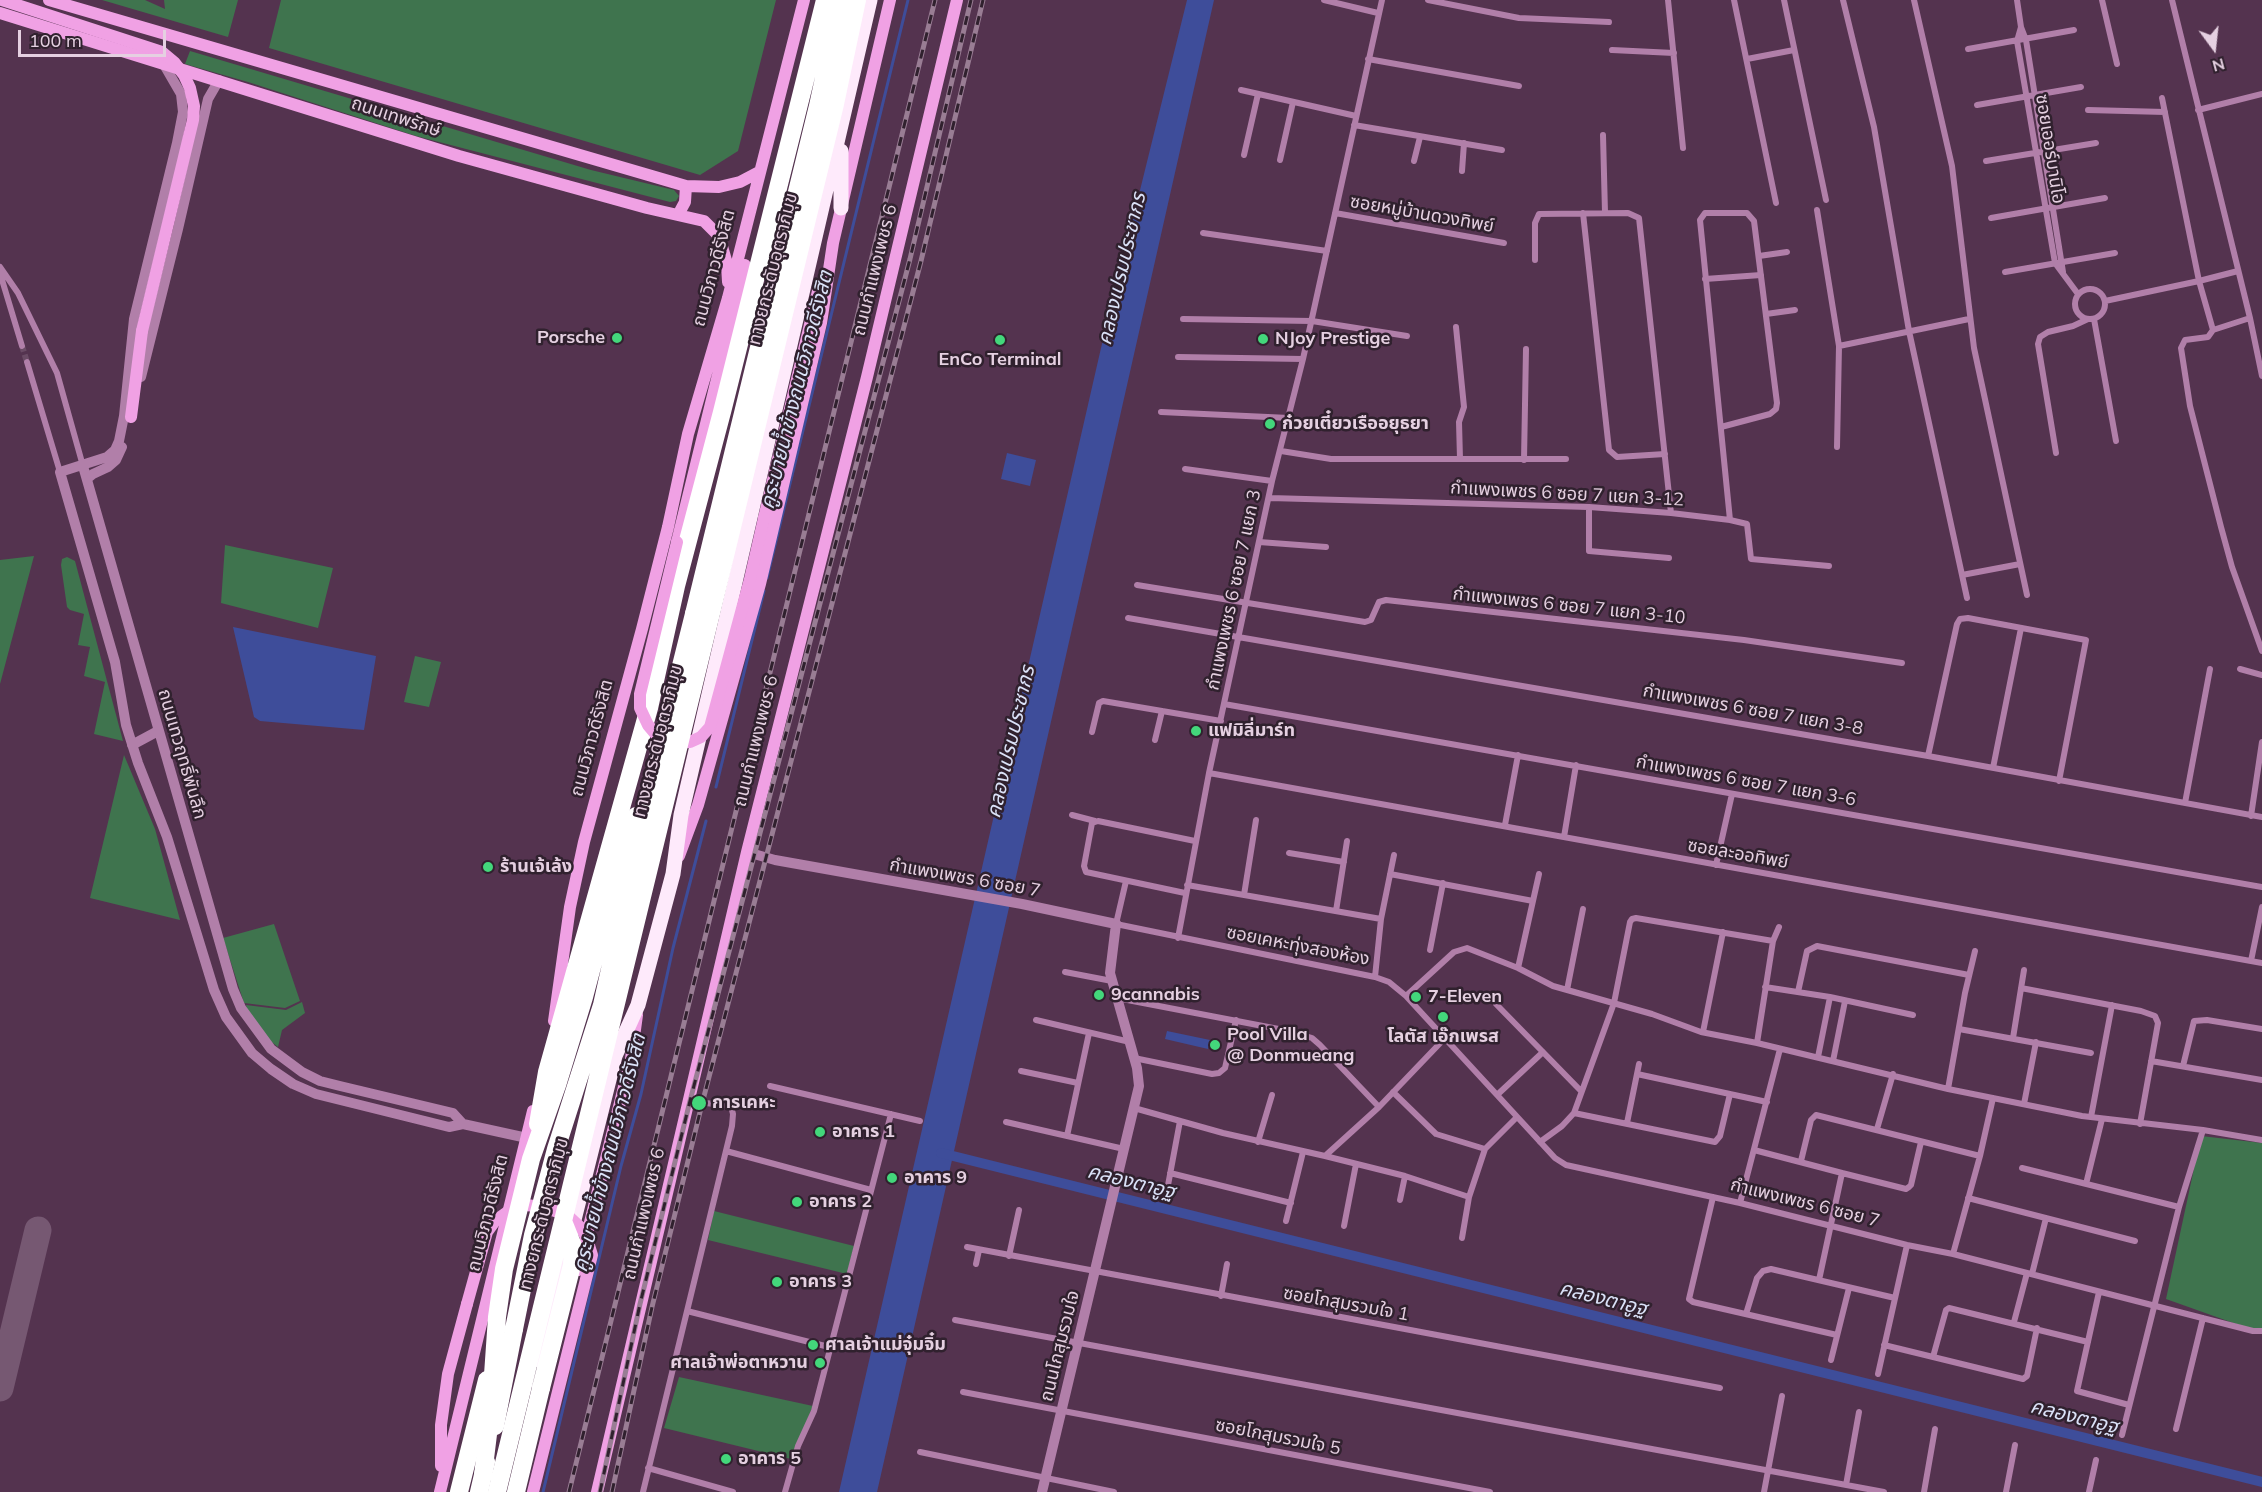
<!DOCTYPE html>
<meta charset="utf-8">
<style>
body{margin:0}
#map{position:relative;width:2262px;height:1492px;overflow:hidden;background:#54334f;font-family:Mulish,sans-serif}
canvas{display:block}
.north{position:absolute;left:2184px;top:18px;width:60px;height:60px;-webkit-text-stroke:4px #30212e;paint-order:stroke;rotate:165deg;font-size:16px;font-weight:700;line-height:24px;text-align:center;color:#e5d0e1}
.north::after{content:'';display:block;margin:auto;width:21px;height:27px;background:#e5d0e1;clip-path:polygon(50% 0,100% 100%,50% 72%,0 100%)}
.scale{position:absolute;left:18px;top:30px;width:148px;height:27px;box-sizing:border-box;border:3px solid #e5d0e1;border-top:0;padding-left:8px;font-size:18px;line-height:21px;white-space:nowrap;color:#e5d0e1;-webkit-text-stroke:4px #30212e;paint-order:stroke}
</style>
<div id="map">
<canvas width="2262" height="1492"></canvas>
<div class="north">N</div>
<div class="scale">100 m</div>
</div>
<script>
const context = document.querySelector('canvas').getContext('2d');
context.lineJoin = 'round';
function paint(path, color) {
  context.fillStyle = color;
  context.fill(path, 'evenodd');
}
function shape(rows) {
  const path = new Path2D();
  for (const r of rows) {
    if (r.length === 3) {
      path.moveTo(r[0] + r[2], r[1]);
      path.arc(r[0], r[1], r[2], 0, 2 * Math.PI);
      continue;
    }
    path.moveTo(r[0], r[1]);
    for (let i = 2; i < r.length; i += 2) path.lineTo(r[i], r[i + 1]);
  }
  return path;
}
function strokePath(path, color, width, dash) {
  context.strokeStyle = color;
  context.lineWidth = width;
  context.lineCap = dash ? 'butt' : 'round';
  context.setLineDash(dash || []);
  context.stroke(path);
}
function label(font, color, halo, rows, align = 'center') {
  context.font = font + ' Mulish,"Noto Sans Thai",sans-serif';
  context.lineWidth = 5;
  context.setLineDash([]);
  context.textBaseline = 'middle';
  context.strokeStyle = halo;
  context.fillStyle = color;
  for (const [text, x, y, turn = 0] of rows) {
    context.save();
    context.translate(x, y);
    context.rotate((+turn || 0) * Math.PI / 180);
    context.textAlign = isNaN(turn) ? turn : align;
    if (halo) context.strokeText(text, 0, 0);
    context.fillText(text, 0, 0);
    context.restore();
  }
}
const green = shape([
 [102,0,145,0,165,9,164,0,238,0,228,37],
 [281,0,776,0,738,151,700,175,269,48],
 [190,51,591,170,674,190,679,196,676,201,670,202,416,136,248,82,185,64],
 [225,545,333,568,318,628,221,603],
 [34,556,0,684,0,560],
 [67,557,75,561,123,741,94,734,105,682,84,676,90,647,78,645,84,614,70,610,67,607,61,565,62,559],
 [415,656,441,662,429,707,404,702],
 [124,755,155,829,180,920,90,898],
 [274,924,300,1001,285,1008,244,1003,223,938],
 [302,1002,305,1013,282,1030,278,1047,269,1040,247,1010,246,1005,286,1010],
 [2201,1136,2262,1143,2262,1330,2253,1330,2166,1299],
 [714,1211,854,1246,847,1274,708,1240],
 [679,1377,813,1406,791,1459,664,1428]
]);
const water = shape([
 [1187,0,1214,0,877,1492,839,1492,1101,348],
 [1007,453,1036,460,1030,486,1001,479],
 [233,627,376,656,364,730,260,721,254,717],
 [1167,1031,1210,1040,1208,1049,1165,1039]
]);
const stream = shape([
 [767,578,908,0],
 [716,787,764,591],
 [543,1492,621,1166,641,1094,673,948,706,821]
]);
const canal = shape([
 [941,1153,2262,1482]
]);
const taxiway = shape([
 [0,1388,38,1230]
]);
const minorTunnel = shape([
 [22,346,27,362]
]);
const minor = shape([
 [1324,0,1378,13],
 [1428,0,1519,18,1609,22],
 [1668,0,1683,148],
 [1734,0,1776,203],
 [1784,0,1826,200],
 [1843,0,1874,127,1909,331,1967,598],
 [1914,0,1952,166,1974,348,2027,595],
 [2017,0,2021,27,2026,40,2063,272],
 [2102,0,2117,64],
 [2172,0,2250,318,2262,376],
 [2021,27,2017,41,2055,263,2078,294],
 [1968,49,2074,30],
 [1612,50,1674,53],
 [1368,59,1519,86],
 [1747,59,1794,50],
 [1241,90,1356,116],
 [2162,98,2199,281,2213,330],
 [1977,105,2081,87],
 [2088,110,2165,112],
 [2198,110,2262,94],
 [1354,125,1502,150],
 [1603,135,1605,213],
 [1244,155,1258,94],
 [1280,160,1293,102],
 [1414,161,1420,137],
 [1986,161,2096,143],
 [1462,171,1464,143],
 [1817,210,1839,346,1837,447],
 [1335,213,1504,243],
 [1583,213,1609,450,1617,457,1665,454],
 [1991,218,2105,198],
 [1203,233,1327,251],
 [1759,256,1787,252],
 [1535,260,1535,223,1539,214,1628,213,1639,218,1671,513],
 [0,267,18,293,57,373,83,466],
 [2005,272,2115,253],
 [0,273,22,346],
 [1705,279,1761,275],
 [2090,304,15],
 [2105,301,2199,281,2238,271],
 [1766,314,1795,310],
 [2250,318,2213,330,2208,337,2185,340,2181,348,2190,406,2221,527,2232,567,2262,651],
 [1183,319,1312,321,1407,336],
 [2094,319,2116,441],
 [1456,327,1464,407,1459,422,1460,459],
 [1839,346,1969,319],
 [1178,357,1303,359],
 [27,362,60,472],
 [1161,412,1289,418],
 [1721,427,1770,414,1776,409,1777,403,1754,221,1747,213,1705,213,1700,220,1730,520],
 [1281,451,1331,459,1566,459],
 [2056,453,2038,344,2040,337,2048,332,2073,326,2088,319],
 [1524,460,1526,349],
 [1185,469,1272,481],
 [1270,498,1589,507,1671,513,1730,520,1747,524,1751,559,1829,566],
 [1589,507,1589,551,1669,558],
 [1259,542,1326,547],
 [1962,575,2020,564],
 [1137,585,1365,622,1371,620,1379,602,1386,600,1744,640,1902,663],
 [1128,618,1928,756,2262,817],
 [2240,669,2262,675],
 [1224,704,2262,887],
 [1092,732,1099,703,1103,701,1221,721],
 [1155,740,1162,711],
 [1928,756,1957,624,1960,619,1968,618,2086,640,2059,781],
 [1993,768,2021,628],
 [1209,773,2262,963],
 [2185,803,2210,669],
 [1072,815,1095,821],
 [2251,816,2262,742],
 [1505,825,1518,755],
 [1564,837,1576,765],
 [1289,853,1344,862],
 [1716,865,1732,794],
 [1390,874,1533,901],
 [1126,881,1116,924,1375,977,1389,982,1406,996,1555,1158,1566,1165,1740,1203,1907,1245,1953,1254,2253,1331,2262,1331],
 [1187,885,1381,919],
 [1185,893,1086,872,1084,866,1092,823,1098,821,1195,841],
 [1244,895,1256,820],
 [1336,911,1347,841],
 [1178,938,1209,773,1272,481,1303,359,1382,0],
 [1430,950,1443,883],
 [2251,961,2262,907],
 [1518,968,1539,874],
 [1065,972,1112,981],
 [1375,977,1381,919,1394,855],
 [1765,987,1830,997,1913,1015],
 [2021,988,2141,1011,2155,1016,2158,1023,2140,1124],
 [1567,990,1583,909],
 [1798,992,1807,951,1817,946,1969,975],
 [1406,996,1454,952,1467,948,1518,968,1553,986,1652,1014,1701,1032,1757,1043,1948,1089,2082,1116,2203,1130,2262,1140],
 [1117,998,1289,1031,1312,1038,1320,1045,1379,1107],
 [1496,1004,1581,1091],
 [1036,1020,1130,1042],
 [1959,1029,2091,1053],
 [1703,1032,1723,932],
 [2013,1038,2024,970],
 [1757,1043,1773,941,1779,927],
 [1818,1057,1830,997],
 [1134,1058,1212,1074,1219,1073,1225,1068,1236,1020],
 [1833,1061,1845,1001],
 [2151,1061,2262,1080],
 [2183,1066,2194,1021,2207,1020,2262,1029],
 [1021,1071,1078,1083],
 [1637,1074,1767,1102],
 [770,1086,920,1121],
 [1948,1089,1965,993,1975,951],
 [1497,1095,1543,1052],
 [2024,1104,2036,1042],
 [1134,1108,1223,1133,1325,1156,1379,1107,1445,1038],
 [1574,1113,1715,1142,1720,1136,1730,1094],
 [2091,1117,2112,1005],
 [1006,1122,1124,1149],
 [1627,1123,1639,1064],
 [1877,1129,1893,1074],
 [1067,1136,1089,1033],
 [1258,1142,1272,1095],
 [1540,1142,1562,1126,1574,1113,1614,1003,1630,922,1632,919,1636,918,1773,941],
 [1485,1149,1517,1117],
 [1754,1150,1842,1173,1819,1280],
 [726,1151,871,1190],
 [1325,1156,1405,1176,1469,1197,1485,1149,1436,1134,1393,1092],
 [1801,1161,1811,1120,1816,1115,1980,1156],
 [2022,1168,2179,1207],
 [1170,1173,1291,1203],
 [1842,1173,1906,1189,1909,1187,1911,1185,1921,1142],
 [2086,1184,2102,1119],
 [1166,1196,1180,1121],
 [1713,1197,1689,1299,1693,1302,1837,1335],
 [1968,1198,2135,1241],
 [1400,1200,1405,1176],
 [1740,1203,1780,1049],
 [1286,1221,1303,1152],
 [1344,1226,1356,1164],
 [1462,1238,1469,1197],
 [967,1247,1720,1388],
 [1953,1254,1980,1156,1993,1098],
 [1009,1256,1019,1210],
 [976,1264,979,1250],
 [2032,1274,2046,1218],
 [2099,1292,2077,1391,2129,1405],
 [1221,1296,1227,1264],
 [687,1311,829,1347],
 [1746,1314,1757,1278,1763,1271,1771,1269,1895,1298],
 [955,1320,1884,1492],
 [2014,1322,2027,1273],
 [1884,1345,2023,1379,2027,1376,2037,1328],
 [1933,1357,1946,1310,1949,1308,2088,1342],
 [1831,1360,1849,1288],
 [1878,1374,1907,1245],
 [963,1392,1490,1492],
 [2176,1429,2203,1318],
 [2122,1435,2179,1207,2203,1130],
 [920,1452,1114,1492],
 [648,1468,733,1492],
 [1846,1485,1859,1412],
 [643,1492,732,1126,733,1114,731,1106,689,1101],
 [785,1492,798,1446,814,1411,891,1114],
 [1764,1492,1782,1396],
 [1924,1492,1935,1429],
 [2006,1492,2015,1445],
 [2089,1492,2096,1460]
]);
const tertiary = shape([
 [163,63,181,94,183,112,177,143,134,319,124,416,119,441,115,450,107,457,60,472,115,662,126,725,138,763,167,837,214,990,226,1017,252,1053,271,1069,293,1084,316,1094,449,1127,463,1124,527,1138],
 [141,377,178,229,208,99,219,80],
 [83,466,233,989,241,1008,271,1049,302,1072,320,1081,340,1086,453,1113,463,1124],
 [87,479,93,474,108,467,116,460,122,447],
 [132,745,158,731],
 [747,852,775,860,1022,904,1116,924,1110,973,1137,1068,1139,1086,1042,1492]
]);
const secondary = shape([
 [49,0,686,186,719,187,740,182,759,172],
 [0,13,459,156,647,208,704,221,719,236,727,264,728,282],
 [678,215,685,202,686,186],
 [131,417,142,331],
 [764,518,819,287],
 [677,542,745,265],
 [679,856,698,805,760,584,821,323,833,243,890,0],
 [554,1021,570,907,584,842,642,629,668,527,688,434,728,298,804,0],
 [578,1270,631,1059,637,1015],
 [441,1466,441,1425,448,1374,467,1304],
 [440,1492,533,1111],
 [597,1492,747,852,867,377,957,0]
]);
const trunk = shape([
 [841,151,841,208],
 [539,1360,615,1056,638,1005,673,874,681,815,870,0]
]);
const motorway = shape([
 [694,614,818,106,841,0],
 [538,1124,547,1072,649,708,676,586,722,412,825,0],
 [495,1426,514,1329],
 [459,1492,487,1380],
 [479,1492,486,1462],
 [516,1492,541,1388]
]);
const rail = shape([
 [569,1492,935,0],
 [600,1492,640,1304,690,1101,910,259,971,0],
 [612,1492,652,1307,702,1104,921,261,983,0]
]);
const secondaryBridge = shape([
 [2,0,162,52,174,62,184,75,190,88,194,106,193,120,142,331],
 [677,542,640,694,640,708,648,725,659,738,673,743,690,742,701,737,710,727,750,579,764,518],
 [467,1304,487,1232,495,1221,509,1211,526,1205,543,1207,567,1215,581,1228,587,1239,592,1255,533,1492]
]);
const motorwayBridge = shape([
 [514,1329,533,1235,556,1149,602,1005,655,770,694,614],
 [541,1388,572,1265,573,1246,563,1221],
 [483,1475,490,1418,497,1317,504,1269,531,1159,557,1085,584,997,624,846,636,816],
 [497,1492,835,104,857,0]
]);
const markers = [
 [617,338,6,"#43d77b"],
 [1263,339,6,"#43d77b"],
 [1000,340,6,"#43d77b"],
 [1270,424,6,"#43d77b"],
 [1196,731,6,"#43d77b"],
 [488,867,6,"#43d77b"],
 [1099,995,6,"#43d77b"],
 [1416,997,6,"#43d77b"],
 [1443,1017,6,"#43d77b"],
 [1215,1045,6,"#43d77b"],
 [699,1103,8,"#43d77b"],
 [820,1132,6,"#43d77b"],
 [892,1178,6,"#43d77b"],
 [797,1202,6,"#43d77b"],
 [777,1282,6,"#43d77b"],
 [813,1345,6,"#43d77b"],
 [820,1363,6,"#43d77b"],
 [726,1459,6,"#43d77b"]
];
const streetNames = [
 ["ถนนเทพรักษ์",396,117,18],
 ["ซอยเออร์บานิโอ",2050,149,81],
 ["ซอยหมู่บ้านดวงทิพย์",1422,214,10],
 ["ถนนวิภาวดีรังสิต",714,268,-75],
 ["ทางยกระดับอุตราภิมุข",773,269,-76],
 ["ถนนกำแพงเพชร 6",875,270,-76],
 ["กำแพงเพชร 6 ซอย 7 แยก 3-12",1567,494,3],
 ["กำแพงเพชร 6 ซอย 7 แยก 3",1234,590,-78],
 ["กำแพงเพชร 6 ซอย 7 แยก 3-10",1569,606,6],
 ["กำแพงเพชร 6 ซอย 7 แยก 3-8",1753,710,10],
 ["ถนนวิภาวดีรังสิต",592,738,-75],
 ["ทางยกระดับอุตราภิมุข",658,741,-76],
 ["ถนนกำแพงเพชร 6",756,741,-76],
 ["ถนนเทวฤทธิ์พันลึก",182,754,74],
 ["กำแพงเพชร 6 ซอย 7 แยก 3-6",1746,781,10],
 ["ซอยละออทิพย์",1738,854,10],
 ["กำแพงเพชร 6 ซอย 7",965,878,10],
 ["ซอยเคหะทุ่งสองห้อง",1298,946,11],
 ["กำแพงเพชร 6 ซอย 7",1805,1203,14],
 ["ถนนวิภาวดีรังสิต",488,1213,-76],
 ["ทางยกระดับอุตราภิมุข",544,1214,-76],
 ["ถนนกำแพงเพชร 6",644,1214,-77],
 ["ซอยโกสุมรวมใจ 1",1346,1304,10],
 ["ถนนโกสุมรวมใจ",1060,1346,-76],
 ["ซอยโกสุมรวมใจ 5",1278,1437,11]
];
const poiNames = [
 ["Porsche",605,338,"right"],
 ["NJoy Prestige",1275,339],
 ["EnCo Terminal",1000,360,"center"],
 ["ก๋วยเตี๋ยวเรืออยุธยา",1282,424],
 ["แฟมิลี่มาร์ท",1208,731],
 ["ร้านเจ้เล้ง",500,867],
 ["9cannabis",1111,995],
 ["7-Eleven",1428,997],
 ["Pool Villa",1227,1035],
 ["@ Donmueang",1227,1056],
 ["โลตัส เอ๊กเพรส",1443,1037,"center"],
 ["การเคหะ",712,1103],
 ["อาคาร 1",832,1132],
 ["อาคาร 9",904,1178],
 ["อาคาร 2",809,1202],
 ["อาคาร 3",789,1282],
 ["ศาลเจ้าแม่จุ๋มจิ๋ม",825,1345],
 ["ศาลเจ้าพ่อตาหวาน",808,1363,"right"],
 ["อาคาร 5",738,1459]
];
const waterNames = [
 ["คลองเปรมประชากร",1122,269,-77],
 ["คูระบายน้ำข้างถนนวิภาวดีรังสิต",797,390,-76],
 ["คลองเปรมประชากร",1011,742,-77],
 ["คูระบายน้ำข้างถนนวิภาวดีรังสิต",610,1153,-76],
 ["คลองตาอูฐ",1131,1182,14],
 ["คลองตาอูฐ",1603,1299,14],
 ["คลองตาอูฐ",2074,1417,14]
];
paint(green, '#3f744e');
paint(water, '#3e4d9a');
strokePath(stream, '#3e4d9a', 3);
strokePath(canal, '#3e4d9a', 10);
strokePath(taxiway, '#765872', 27);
strokePath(minorTunnel, '#6a4b65', 6, [6, 3]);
strokePath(minor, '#b17fa9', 6);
strokePath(tertiary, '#b17fa9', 10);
strokePath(secondary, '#f0a1e4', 12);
strokePath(trunk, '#feeafb', 15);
strokePath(motorway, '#fff', 18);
strokePath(rail, '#997d94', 5);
strokePath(rail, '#30212e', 3, [9]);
strokePath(secondaryBridge, '#f0a1e4', 12);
strokePath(motorwayBridge, '#fff', 18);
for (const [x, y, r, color] of markers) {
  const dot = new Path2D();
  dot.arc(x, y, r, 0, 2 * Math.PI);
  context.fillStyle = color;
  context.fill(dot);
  strokePath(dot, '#30212e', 2);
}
label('18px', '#e5d0e1', '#30212e', streetNames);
label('bold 18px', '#e5d0e1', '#30212e', poiNames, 'left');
label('italic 20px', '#dbe2f8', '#30212e', waterNames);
</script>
